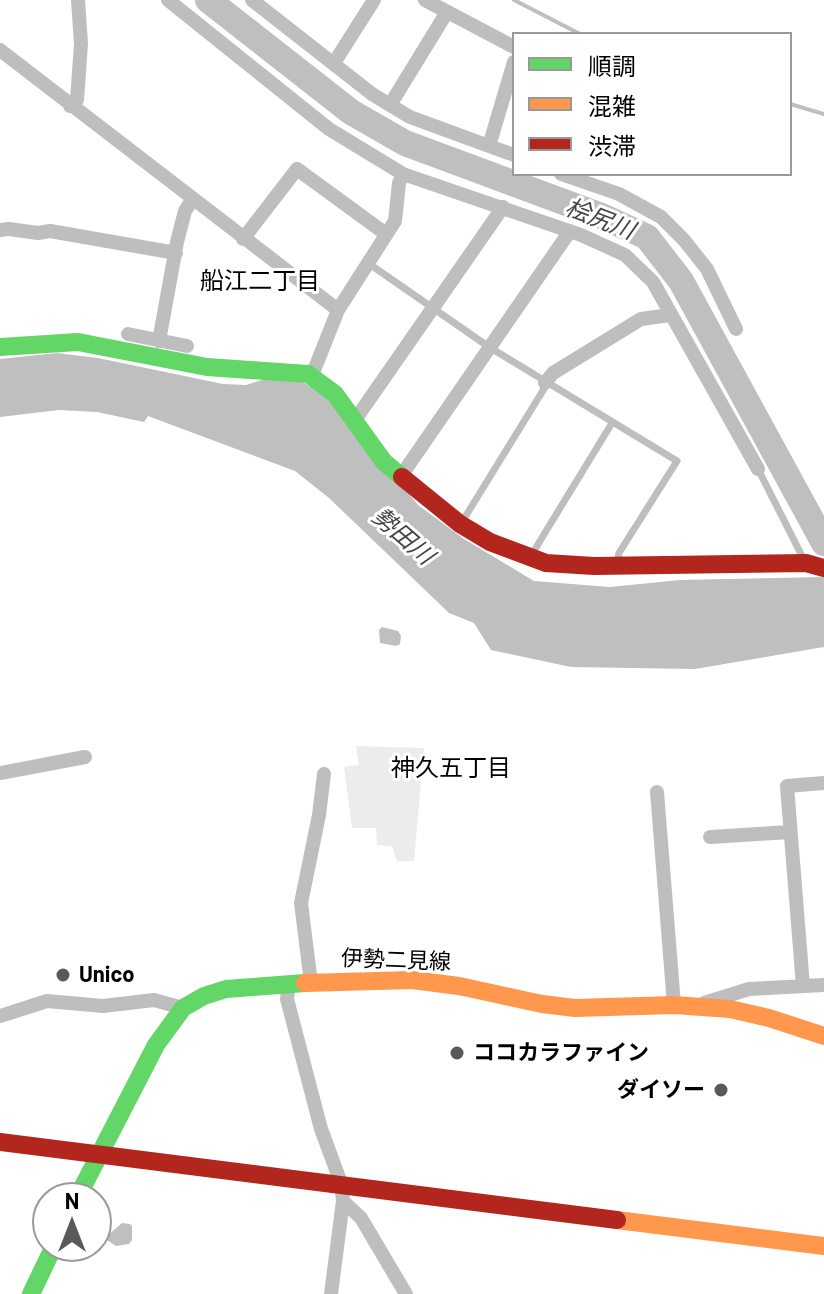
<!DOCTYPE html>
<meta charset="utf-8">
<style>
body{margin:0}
#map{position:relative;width:824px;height:1294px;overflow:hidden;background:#fff;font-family:Barlow,"Noto Sans JP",sans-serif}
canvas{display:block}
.legend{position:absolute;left:512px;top:32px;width:280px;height:144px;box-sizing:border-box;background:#fff;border:2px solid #999;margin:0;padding:10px 14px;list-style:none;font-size:24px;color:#000}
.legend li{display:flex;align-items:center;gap:16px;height:40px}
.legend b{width:40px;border:2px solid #999}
.north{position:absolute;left:32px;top:1182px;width:80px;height:80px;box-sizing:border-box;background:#fff;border:2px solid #999;border-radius:50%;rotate:0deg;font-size:22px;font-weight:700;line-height:32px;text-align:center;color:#000}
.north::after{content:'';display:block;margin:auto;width:28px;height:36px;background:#595959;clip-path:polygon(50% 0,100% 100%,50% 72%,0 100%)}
</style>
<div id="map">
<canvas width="824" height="1294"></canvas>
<ul class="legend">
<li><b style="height:10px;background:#63d668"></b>順調</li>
<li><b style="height:10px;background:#ff974d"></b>混雑</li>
<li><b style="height:10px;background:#b3261e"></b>渋滞</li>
</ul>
<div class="north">N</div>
</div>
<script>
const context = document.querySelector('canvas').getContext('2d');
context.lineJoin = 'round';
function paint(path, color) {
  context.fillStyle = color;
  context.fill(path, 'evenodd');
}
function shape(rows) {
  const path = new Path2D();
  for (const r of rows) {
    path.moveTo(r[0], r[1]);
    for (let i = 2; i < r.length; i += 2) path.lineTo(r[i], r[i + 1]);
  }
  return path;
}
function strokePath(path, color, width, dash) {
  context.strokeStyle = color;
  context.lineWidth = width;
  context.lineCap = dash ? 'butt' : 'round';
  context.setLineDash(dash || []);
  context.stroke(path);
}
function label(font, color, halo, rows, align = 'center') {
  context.font = font + ' Barlow,"Noto Sans JP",sans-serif';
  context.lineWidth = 6;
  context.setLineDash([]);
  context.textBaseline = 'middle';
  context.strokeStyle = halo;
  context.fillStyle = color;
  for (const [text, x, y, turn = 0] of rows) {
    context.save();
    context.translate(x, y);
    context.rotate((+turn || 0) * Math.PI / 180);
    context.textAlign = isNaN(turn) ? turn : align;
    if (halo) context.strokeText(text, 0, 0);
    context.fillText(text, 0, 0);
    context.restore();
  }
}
const green = shape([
 [356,746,424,748,414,861,397,861,392,846,377,845,376,828,352,828,344,767,359,765]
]);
const water = shape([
 [57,353,98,358,223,384,246,385,265,379,301,381,331,400,418,505,464,539,534,581,610,587,680,580,824,577,824,647,695,669,571,667,491,650,474,623,449,613,329,498,295,471,148,416,144,422,97,412,59,410,0,417,0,359],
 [382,627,398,631,401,636,400,644,396,646,380,643,379,630],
 [122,1223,130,1224,132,1226,132,1240,129,1244,116,1246,107,1240,107,1236]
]);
const stream = shape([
 [514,0,580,34],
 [790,104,824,114]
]);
const river = shape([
 [208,0,351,112,405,143,604,217,647,237,681,281,824,543]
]);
const lane = shape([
 [368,263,489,347,677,461,619,553,617,563],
 [758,469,804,560],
 [462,522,547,384],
 [532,554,612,423]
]);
const street = shape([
 [168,0,329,129,403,174,581,235,625,255,653,282,758,469],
 [252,0,372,94,390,105],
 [425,0,514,47],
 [447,12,390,105,410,117,489,146,514,62],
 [0,50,338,310,315,368,308,374],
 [334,63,374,0],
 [70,106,77,100,81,44,78,0],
 [489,146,514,155],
 [561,174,619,194,661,217,684,240,707,269,736,329],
 [0,230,9,229,38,233,50,231,176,253],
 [243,239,297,169,386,234],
 [338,310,395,221,399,183,403,174],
 [128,334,187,346],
 [159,341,177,242,185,211,192,200],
 [545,383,553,373,641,319,670,315],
 [355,420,503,207],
 [401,476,570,231],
 [0,773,85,757],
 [657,792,674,1005],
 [710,837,790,832],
 [289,983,287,999,321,1129,341,1183,343,1201,331,1294],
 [311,983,301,903,319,815,324,774],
 [803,986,787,786,824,783],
 [704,1003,749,989,824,985],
 [0,1016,47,1001,103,1006,154,1000,183,1008],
 [343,1201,361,1218,406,1294]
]);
const fast = shape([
 [0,347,78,342,207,367,308,374,335,394,384,462,402,477],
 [77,1198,156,1045,183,1008,204,996,226,989,305,983],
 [31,1294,54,1246]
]);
const slow = shape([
 [305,983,412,980,459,986,542,1004,575,1008,674,1005,730,1009,769,1018,824,1036],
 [617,1220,824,1246]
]);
const jam = shape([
 [402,477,460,524,490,542,546,563,594,566,806,563,824,568],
 [0,1142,617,1220]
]);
const markers = [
 [63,975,8,"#595959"],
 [457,1053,8,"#595959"],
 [721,1090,8,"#595959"]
];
const streetNames = [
 ["伊勢二見線",396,960,2]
];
const poiNames = [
 ["Unico",79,975],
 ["ココカラファイン",473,1053],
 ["ダイソー",705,1090,"right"]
];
const waterNames = [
 ["桧尻川",600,219,21],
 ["勢田川",403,536,41]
];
const neighbourhoodNames = [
 ["船江二丁目",260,281],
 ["神久五丁目",451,768]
];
paint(green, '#ececec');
paint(water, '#bfbfbf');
strokePath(stream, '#bfbfbf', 4);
strokePath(river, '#bfbfbf', 26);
strokePath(lane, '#bebebe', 7);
strokePath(street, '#bebebe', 14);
strokePath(fast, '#63d668', 18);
strokePath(slow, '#ff974d', 18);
strokePath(jam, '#b3261e', 18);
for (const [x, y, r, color] of markers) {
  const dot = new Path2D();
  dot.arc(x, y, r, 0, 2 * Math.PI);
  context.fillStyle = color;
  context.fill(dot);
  strokePath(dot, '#fff', 3);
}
label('22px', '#000', '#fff', streetNames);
label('bold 22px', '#000', '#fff', poiNames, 'left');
label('italic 24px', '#444', '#fff', waterNames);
label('24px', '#000', '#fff', neighbourhoodNames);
</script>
